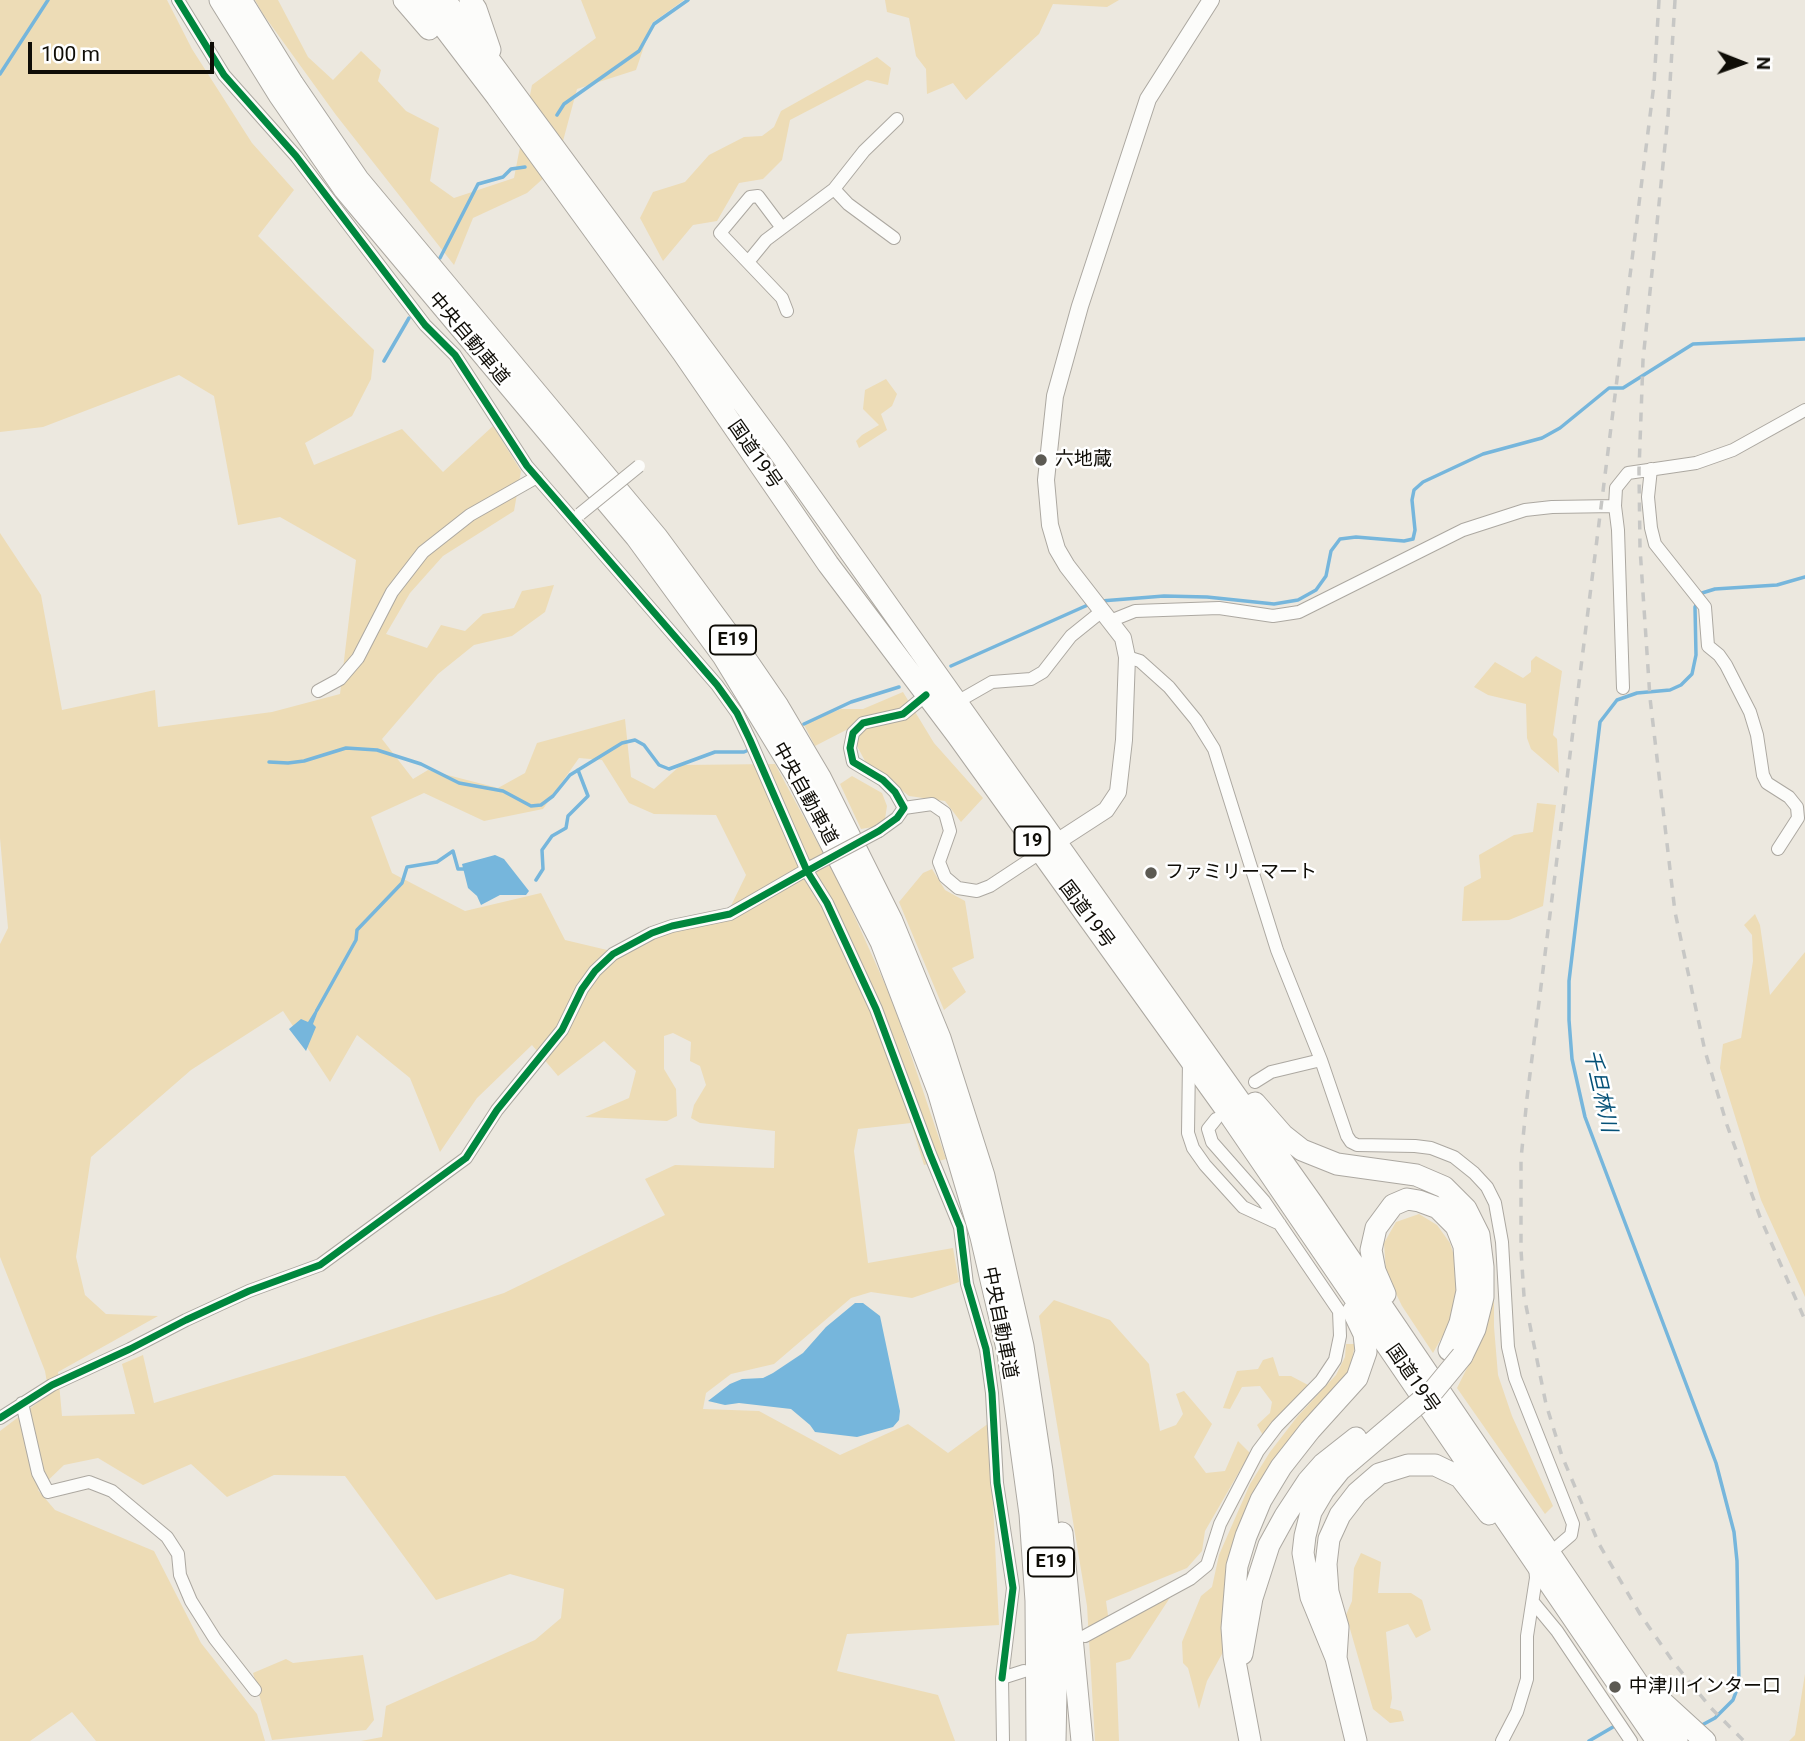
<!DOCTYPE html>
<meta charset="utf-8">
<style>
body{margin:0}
#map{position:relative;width:1805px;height:1741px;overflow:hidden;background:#ece8df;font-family:Roboto,sans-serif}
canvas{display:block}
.north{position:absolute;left:1707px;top:28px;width:70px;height:70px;-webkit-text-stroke:5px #fff;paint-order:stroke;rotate:91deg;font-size:19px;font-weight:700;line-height:28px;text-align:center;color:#0f0d07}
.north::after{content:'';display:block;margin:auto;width:24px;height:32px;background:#0f0d07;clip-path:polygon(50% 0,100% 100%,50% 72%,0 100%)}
.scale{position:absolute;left:28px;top:42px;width:186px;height:32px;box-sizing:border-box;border:4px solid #0f0d07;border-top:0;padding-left:9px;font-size:21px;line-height:24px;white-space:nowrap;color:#0f0d07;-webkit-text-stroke:5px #fff;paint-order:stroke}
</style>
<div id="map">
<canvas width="1805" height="1741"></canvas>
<div class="north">N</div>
<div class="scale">100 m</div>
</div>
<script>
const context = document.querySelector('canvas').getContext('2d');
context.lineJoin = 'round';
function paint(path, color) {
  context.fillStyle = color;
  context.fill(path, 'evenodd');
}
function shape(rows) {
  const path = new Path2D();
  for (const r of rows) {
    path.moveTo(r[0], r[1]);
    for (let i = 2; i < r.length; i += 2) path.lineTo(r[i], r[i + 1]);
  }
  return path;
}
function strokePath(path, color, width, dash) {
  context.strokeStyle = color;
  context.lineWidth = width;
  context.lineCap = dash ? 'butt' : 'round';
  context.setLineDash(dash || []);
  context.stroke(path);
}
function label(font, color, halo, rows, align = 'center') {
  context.font = font + ' Roboto,"Noto Sans JP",sans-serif';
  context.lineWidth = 5;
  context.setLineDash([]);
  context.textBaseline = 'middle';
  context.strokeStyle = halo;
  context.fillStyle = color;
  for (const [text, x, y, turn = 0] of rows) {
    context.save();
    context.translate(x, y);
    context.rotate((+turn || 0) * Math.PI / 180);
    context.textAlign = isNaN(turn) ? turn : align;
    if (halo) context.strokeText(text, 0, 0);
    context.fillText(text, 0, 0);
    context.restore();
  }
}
const green = shape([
 [0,0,167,0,192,49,252,143,294,190,258,236,374,350,371,379,352,416,305,443,314,465,402,429,443,472,493,426,521,471,514,511,443,556,410,593,386,634,427,648,441,625,465,631,483,614,514,608,522,591,554,585,545,612,512,636,474,645,438,674,382,739,413,779,428,770,498,788,525,773,537,743,625,719,631,777,654,789,681,765,775,764,840,884,893,1002,946,1159,924,1165,911,1123,858,1129,854,1151,868,1263,953,1248,959,1282,912,1298,871,1292,851,1298,774,1364,731,1374,706,1393,703,1409,759,1411,840,1455,908,1424,948,1453,989,1423,999,1625,847,1634,837,1671,938,1695,955,1741,361,1741,382,1737,386,1706,535,1640,561,1618,564,1589,510,1574,436,1600,345,1476,274,1475,227,1497,191,1464,143,1485,98,1458,64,1465,38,1490,55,1510,154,1551,201,1643,257,1714,265,1741,96,1741,72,1712,30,1741,0,1741,0,1431,49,1394,45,1371,0,1257,0,944,8,928,0,838,0,533,41,595,62,710,155,690,158,727,272,712,340,694,356,560,280,517,238,525,214,396,179,375,43,427,0,432],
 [579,758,602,760,629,803,654,814,716,815,746,875,724,920,672,931,654,937,624,954,565,940,541,893,465,911,392,873,371,817,424,793,484,821,543,809],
 [283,1011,330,1082,357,1035,410,1078,440,1152,477,1098,532,1045,558,1076,604,1041,636,1071,629,1098,585,1117,667,1121,677,1116,676,1089,664,1069,664,1036,673,1033,691,1042,690,1061,700,1066,706,1085,694,1105,691,1118,700,1123,775,1131,774,1168,675,1165,645,1179,665,1215,504,1293,306,1357,154,1403,143,1355,122,1364,135,1414,62,1416,58,1372,158,1316,106,1314,85,1295,76,1257,91,1157,191,1070],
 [255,0,278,0,308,57,333,80,361,51,381,70,378,81,406,111,439,128,430,181,454,198,514,178,532,85,596,38,581,0,684,0,652,23,636,70,577,89,556,167,527,193,473,218,454,265,336,115,263,14],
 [885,0,1119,0,1107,7,1053,4,1039,34,966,100,953,83,927,94,926,69,916,56,909,18,887,12],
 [877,57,891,68,888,85,867,80,790,120,782,160,763,179,739,183,717,221,693,225,663,261,640,218,653,192,685,182,709,155,744,137,762,136,774,127,781,111],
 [886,379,897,394,892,406,881,414,887,430,859,448,856,441,862,435,879,425,863,409,865,390],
 [1536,656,1562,671,1553,735,1557,739,1559,773,1531,749,1527,738,1526,704,1488,695,1474,687,1495,662,1523,678,1531,672,1531,661],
 [903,692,934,743,983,798,961,822,945,801,909,796,865,761,848,729,815,746,803,723,841,709,863,709],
 [852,776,882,793,887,806,885,819,873,827,861,829,840,784],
 [1537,803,1556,805,1543,906,1509,920,1462,921,1464,887,1481,878,1479,855,1514,835,1533,832],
 [932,869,945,890,965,901,974,958,952,968,966,992,944,1010,899,902,923,873],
 [1755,914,1760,925,1770,995,1805,952,1805,1297,1761,1200,1720,1068,1723,1044,1741,1038,1753,961,1752,935,1744,925],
 [1419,1214,1437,1225,1450,1243,1457,1265,1456,1297,1450,1323,1433,1353,1402,1306,1386,1273,1384,1243,1396,1222],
 [1490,1287,1494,1287,1494,1327,1498,1375,1512,1416,1553,1506,1545,1514,1457,1388,1475,1352],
 [1054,1300,1110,1320,1149,1364,1160,1431,1176,1425,1183,1414,1176,1394,1184,1391,1212,1424,1194,1457,1206,1473,1225,1471,1238,1441,1250,1453,1205,1531,1202,1551,1187,1568,1106,1601,1110,1630,1171,1596,1130,1659,1116,1663,1119,1741,1095,1741,1087,1606,1039,1316],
 [1346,1344,1355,1344,1350,1369,1338,1389,1262,1491,1227,1637,1222,1654,1207,1681,1199,1709,1188,1668,1183,1663,1182,1642,1201,1596,1212,1587,1219,1555,1250,1484,1270,1452,1297,1417,1336,1375,1345,1357],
 [1273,1357,1279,1376,1291,1376,1308,1385,1264,1437,1257,1425,1270,1413,1272,1402,1260,1386,1242,1387,1230,1409,1223,1408,1237,1371,1258,1369,1263,1360],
 [1361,1553,1381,1562,1378,1593,1411,1593,1422,1600,1431,1630,1416,1638,1408,1624,1386,1632,1392,1698,1390,1708,1401,1711,1404,1721,1390,1723,1373,1709,1346,1615,1352,1601,1354,1568],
 [363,1655,374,1720,366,1730,272,1740,253,1673,286,1659,293,1663],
 [1805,1674,1805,1741,1789,1741,1795,1735]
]);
const water = shape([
 [495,855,504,859,529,891,526,895,500,895,481,905,477,896,468,888,462,864],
 [316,1009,318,1011,313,1024,316,1027,306,1051,289,1029,301,1019,308,1022],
 [855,1303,863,1303,880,1316,900,1411,899,1420,893,1427,857,1437,815,1432,810,1425,791,1409,739,1403,725,1405,708,1401,730,1384,742,1379,763,1378,773,1373,803,1353,826,1327]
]);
const stream = shape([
 [0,74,48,0],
 [557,115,564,104,639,51,654,24,688,0],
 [440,258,478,184,503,177,511,169,525,167],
 [384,361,409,318],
 [1700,596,1702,593,1715,589,1777,585,1805,577],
 [1101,601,1164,596,1207,597,1274,604,1298,600,1316,590,1326,576,1331,551,1340,539,1356,537,1404,541,1413,539,1415,530,1412,500,1414,490,1423,482,1483,454,1542,438,1560,428,1609,388,1623,388,1693,344,1805,339],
 [1697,603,1695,607,1696,655,1692,674,1681,685,1670,690,1637,693,1617,700,1600,722,1569,981,1569,1020,1572,1059,1585,1117,1716,1463,1734,1532,1737,1561,1739,1684,1733,1700,1715,1718,1702,1725],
 [951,666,1090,604],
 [804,724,851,702,899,687],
 [269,762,288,763,304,761,346,748,377,750,421,764,459,783,503,791,531,806,541,805,553,796,570,775,622,743,635,740,644,745,659,765,669,769,715,752,744,752,751,749],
 [536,880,543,869,542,850,552,836,566,828,568,816,588,796,578,770],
 [317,1010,356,940,357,930,402,883,407,867,437,862,453,851,458,869,465,869],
 [1589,1741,1613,1727]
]);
const street = shape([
 [178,0,224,75,296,156,425,325,455,355,527,466,717,685,737,713,750,740,807,871,827,903,876,1009,930,1154,960,1227,967,1284,986,1349,992,1393,997,1483,1013,1588,1002,1678],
 [834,189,848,204,894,238],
 [782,228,758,196,750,197,720,233,782,298,787,311],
 [748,262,766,240,834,189,864,151,897,119],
 [1651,469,1648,497,1651,528,1655,544,1705,607,1708,646,1719,655,1726,665,1750,712,1757,735,1763,775,1767,783,1789,797,1797,807,1798,818,1778,849],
 [1615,506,1618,530,1623,688],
 [1110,621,1135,611,1219,608,1273,616,1299,612,1463,530,1525,510,1552,507,1615,506,1616,488,1628,473,1696,463,1733,450,1805,410],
 [1127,657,1140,661,1169,687,1196,720,1214,749,1277,950,1321,1060,1347,1136,1351,1142,1357,1145,1415,1146,1431,1148,1454,1157,1474,1173,1487,1187,1495,1203,1502,1242,1508,1347,1515,1378,1573,1524,1571,1535,1550,1553],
 [318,691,340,679,358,658,392,592,423,552,470,515,537,477],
 [957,702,992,682,1031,679,1043,672,1071,636,1102,611],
 [904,808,932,804,945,813,950,831,939,862,945,877,958,888,977,891,990,886,1040,853],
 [879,831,897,818,904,808,895,792,883,780,853,762,850,748,853,733,863,723,903,714,926,695],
 [1189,1061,1188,1133,1193,1148,1205,1165,1243,1207,1280,1224],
 [1255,1082,1271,1072,1321,1060],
 [22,1403,38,1473,48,1492,89,1482,112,1491,167,1537,178,1554,180,1575,191,1601,215,1639,255,1690],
 [0,1418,52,1385,130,1349,186,1320,249,1291,320,1265,466,1158,497,1110,562,1030,582,989,595,971,613,954,652,933,672,926,730,914,813,866],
 [1533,1602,1557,1631,1631,1741],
 [1085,1636,1190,1579,1207,1565,1220,1524,1258,1451,1277,1426,1321,1381,1335,1360,1340,1336,1339,1311,1264,1201,1212,1142,1208,1129,1216,1119],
 [1003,1741,1002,1678,1024,1671],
 [1502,1741,1517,1712,1527,1679,1527,1636,1536,1578,1535,1566]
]);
const secondary = shape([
 [1049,847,1106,810,1118,792,1124,740,1127,657,1123,638,1067,566,1057,549,1050,525,1046,480,1055,396,1080,306,1148,99,1211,0]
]);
const highway = shape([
 [220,0,279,95,344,189,636,537,723,656,797,777,881,942,938,1091,981,1237,1008,1353,1030,1514,1036,1601,1037,1741],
 [241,0,293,84,358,179,657,537,730,636,778,706,820,777,892,921,940,1038,984,1176,1023,1346,1042,1471,1050,1546,1056,1691,1055,1741],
 [404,0,429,29],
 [423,0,497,97,683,353,828,564,957,735,1227,1111,1657,1741],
 [445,0,777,449,1312,1203,1677,1741],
 [470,0,476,9,490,50],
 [1255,1103,1283,1135,1302,1150,1337,1164,1416,1175,1444,1187,1466,1209,1479,1235,1483,1267,1483,1297,1475,1329,1462,1356],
 [1385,1294,1375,1271,1371,1250,1376,1228,1393,1205,1407,1199,1419,1201,1438,1208,1456,1226,1464,1246,1467,1291,1460,1323,1449,1350],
 [1062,1533,1082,1741],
 [1242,1654,1252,1598,1269,1545,1285,1516,1308,1481,1323,1464,1356,1438],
 [1336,1658,1338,1627,1328,1592,1326,1564,1329,1539,1340,1515,1357,1493,1379,1474,1408,1465,1435,1465,1460,1477,1489,1514],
 [1659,1699,1705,1741],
 [1250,1741,1234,1656,1232,1628,1237,1566,1246,1536,1261,1500,1281,1467,1310,1430,1357,1378,1366,1352,1364,1334,1353,1311],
 [1356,1741,1336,1658,1311,1597,1303,1553,1305,1536,1311,1512,1324,1490,1340,1470,1414,1407]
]);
const rail = shape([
 [1659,0,1654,84,1527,1098,1521,1159,1521,1250,1524,1296,1546,1404,1562,1456,1599,1544,1640,1614,1674,1663,1711,1708,1744,1741],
 [1675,0,1668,116,1643,360,1639,470,1640,548,1650,698,1675,912,1705,1051,1727,1125,1760,1217,1805,1320]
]);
const streetBridge = shape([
 [580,514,639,466],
 [813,866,879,831]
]);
const highwayBridge = shape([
 [1414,1407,1434,1390,1462,1356]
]);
const cycleway = shape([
 [178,0,224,75,296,156,425,325,455,355,527,466,717,685,737,713,750,740,807,871,827,903,876,1009,930,1154,960,1227,967,1284,986,1349,992,1393,997,1483,1013,1588,1002,1678],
 [0,1418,52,1385,130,1349,186,1320,249,1291,320,1265,466,1158,497,1110,562,1030,582,989,595,971,613,954,652,933,672,926,730,914,879,831,897,818,904,808,895,792,883,780,853,762,850,748,853,733,863,723,903,714,926,695]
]);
const markers = [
 [1041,460,7,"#5c5a53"],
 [1151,873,7,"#5c5a53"],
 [1615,1687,7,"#5c5a53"]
];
const shields = [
 [733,640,46],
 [1032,841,35],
 [1051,1562,46]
];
const shieldNames = [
 ["E19",733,640],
 ["19",1032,841],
 ["E19",1051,1562]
];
const streetNames = [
 ["中央自動車道",468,339,50],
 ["国道19号",754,455,55],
 ["中央自動車道",804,794,61],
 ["国道19号",1086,915,53],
 ["中央自動車道",999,1323,79],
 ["国道19号",1412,1379,55]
];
const poiNames = [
 ["六地蔵",1055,460],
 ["ファミリーマート",1165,873],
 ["中津川インター口",1629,1687]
];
const waterNames = [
 ["千旦林川",1599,1091,77]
];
paint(green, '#eddcb6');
paint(water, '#76b6dc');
strokePath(stream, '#76b6dc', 3.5);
strokePath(street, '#aca8a1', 14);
strokePath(secondary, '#aca8a1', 18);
strokePath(highway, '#aca8a1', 23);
strokePath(street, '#fcfcfa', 12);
strokePath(secondary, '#fcfcfa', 16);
strokePath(highway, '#fcfcfa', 21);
strokePath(rail, '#c7c7c5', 3.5, [9, 9]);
strokePath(streetBridge, '#aca8a1', 14, []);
strokePath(highwayBridge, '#aca8a1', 23, []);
strokePath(streetBridge, '#fcfcfa', 12);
strokePath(highwayBridge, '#fcfcfa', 21);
strokePath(cycleway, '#00873e', 7);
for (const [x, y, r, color] of markers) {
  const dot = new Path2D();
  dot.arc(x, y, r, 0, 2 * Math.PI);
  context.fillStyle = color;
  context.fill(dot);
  strokePath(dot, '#fff', 2.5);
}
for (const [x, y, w] of shields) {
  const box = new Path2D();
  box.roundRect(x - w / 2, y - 14.5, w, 29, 5);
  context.fillStyle = '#fff';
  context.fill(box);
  strokePath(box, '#0f0d07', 2);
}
label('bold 18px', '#0f0d07', null, shieldNames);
label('19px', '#0f0d07', '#fff', streetNames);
label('19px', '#0f0d07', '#fff', poiNames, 'left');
label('italic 21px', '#055177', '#fff', waterNames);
</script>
